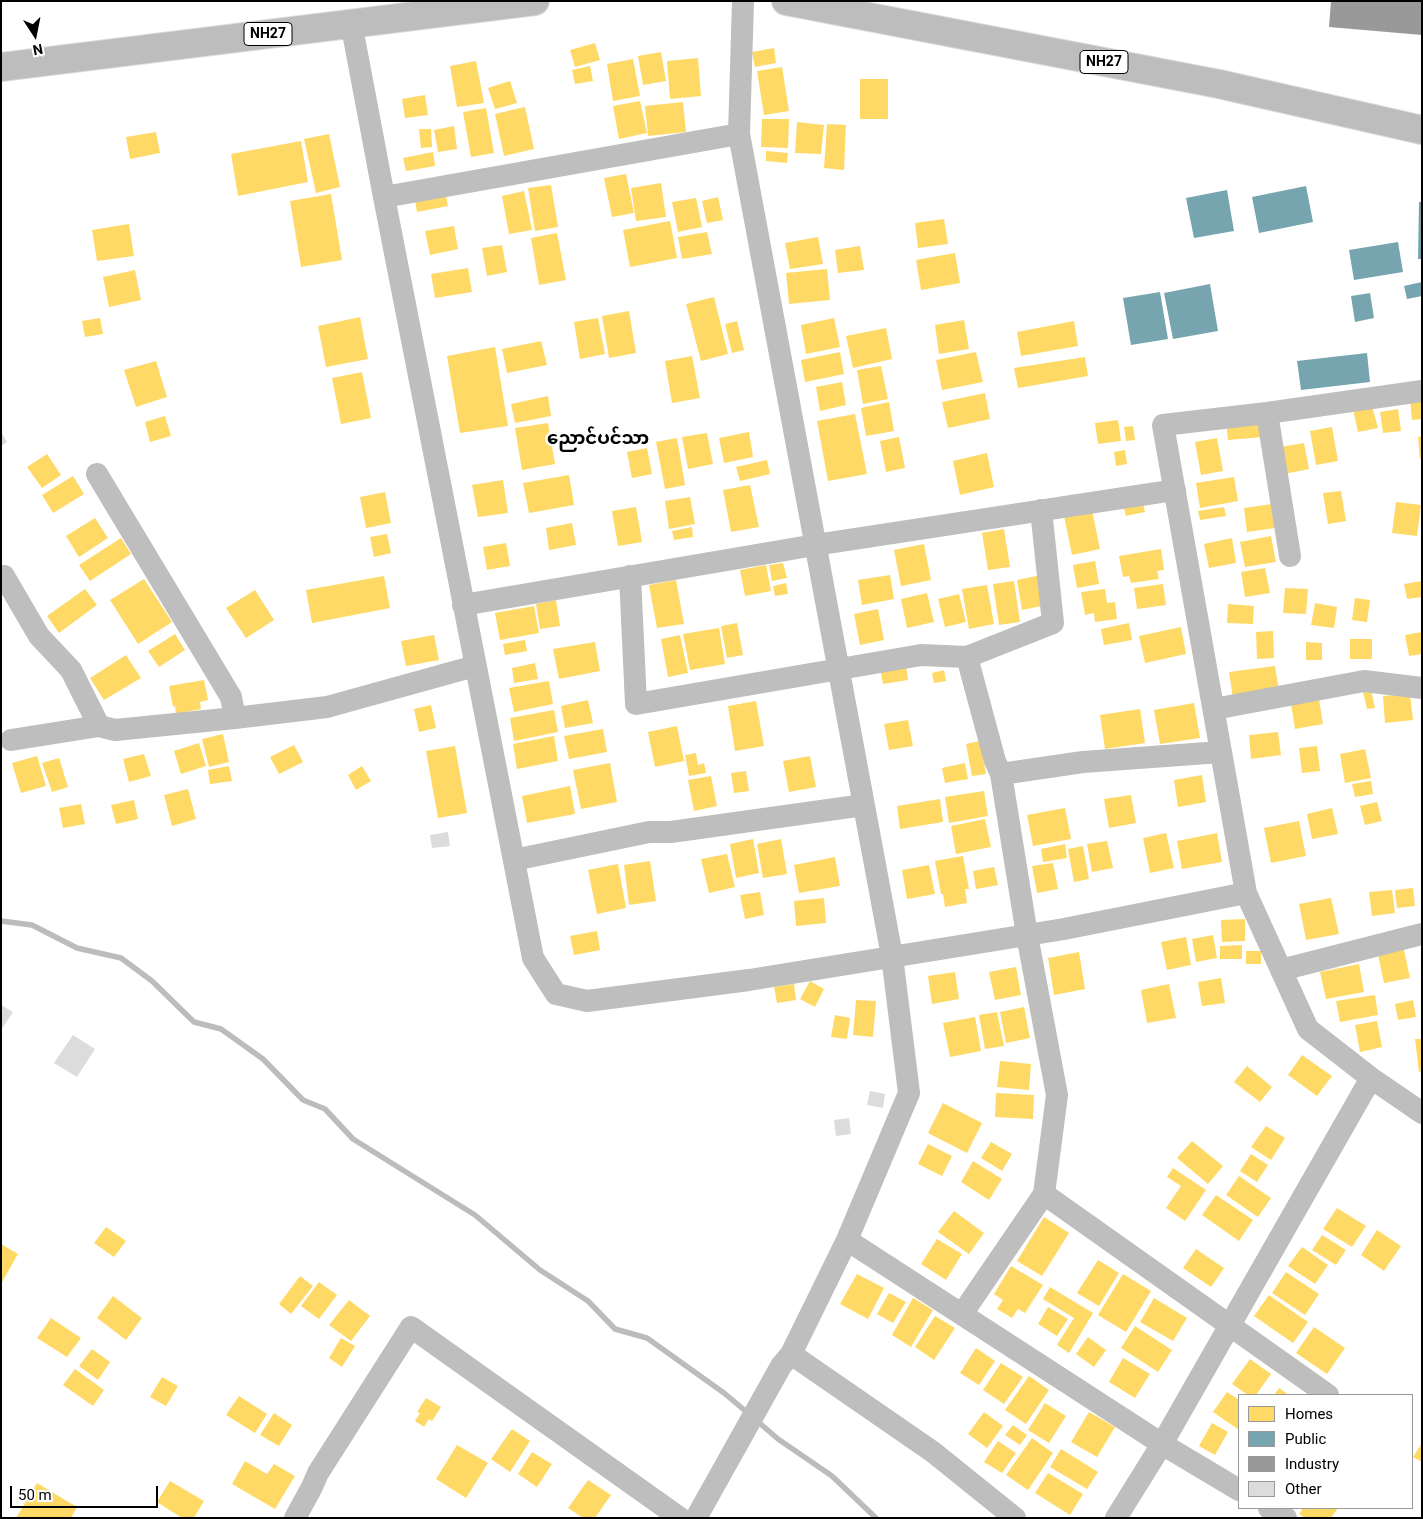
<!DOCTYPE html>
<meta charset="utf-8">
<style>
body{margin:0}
#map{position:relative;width:1423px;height:1519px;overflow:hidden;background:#fff;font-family:Roboto,sans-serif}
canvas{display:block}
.frame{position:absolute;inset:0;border:2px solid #000;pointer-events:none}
.legend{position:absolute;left:1238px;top:1394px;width:175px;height:115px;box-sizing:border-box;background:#fff;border:1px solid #999;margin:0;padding:6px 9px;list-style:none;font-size:15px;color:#000}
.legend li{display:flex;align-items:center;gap:10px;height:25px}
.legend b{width:25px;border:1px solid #999}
.north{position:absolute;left:10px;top:10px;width:50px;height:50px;-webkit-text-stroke:4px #fff;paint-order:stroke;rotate:169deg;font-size:14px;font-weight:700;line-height:20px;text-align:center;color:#000}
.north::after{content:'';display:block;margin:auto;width:18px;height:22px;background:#000;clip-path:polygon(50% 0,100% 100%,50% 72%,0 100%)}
.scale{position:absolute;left:10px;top:1486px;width:148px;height:22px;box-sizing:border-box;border:2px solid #000;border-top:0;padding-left:6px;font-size:15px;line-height:18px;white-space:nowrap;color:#000;-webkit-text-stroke:4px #fff;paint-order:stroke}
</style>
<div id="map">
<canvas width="1423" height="1519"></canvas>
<div class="frame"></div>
<ul class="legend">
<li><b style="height:14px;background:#ffd966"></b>Homes</li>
<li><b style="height:14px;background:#76a5af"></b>Public</li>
<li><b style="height:14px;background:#999"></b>Industry</li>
<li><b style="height:14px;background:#dcdcdc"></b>Other</li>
</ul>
<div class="north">N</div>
<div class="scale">50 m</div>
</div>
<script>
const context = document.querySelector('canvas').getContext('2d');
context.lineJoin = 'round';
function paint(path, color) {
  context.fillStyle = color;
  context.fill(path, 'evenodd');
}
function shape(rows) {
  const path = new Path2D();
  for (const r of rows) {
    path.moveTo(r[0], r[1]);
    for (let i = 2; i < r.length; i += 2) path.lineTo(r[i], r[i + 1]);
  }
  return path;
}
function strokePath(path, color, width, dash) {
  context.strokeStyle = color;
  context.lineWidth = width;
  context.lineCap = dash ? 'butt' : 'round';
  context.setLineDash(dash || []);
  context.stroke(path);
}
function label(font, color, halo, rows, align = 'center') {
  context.font = font + ' Roboto,"Noto Sans Myanmar",sans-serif';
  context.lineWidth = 5;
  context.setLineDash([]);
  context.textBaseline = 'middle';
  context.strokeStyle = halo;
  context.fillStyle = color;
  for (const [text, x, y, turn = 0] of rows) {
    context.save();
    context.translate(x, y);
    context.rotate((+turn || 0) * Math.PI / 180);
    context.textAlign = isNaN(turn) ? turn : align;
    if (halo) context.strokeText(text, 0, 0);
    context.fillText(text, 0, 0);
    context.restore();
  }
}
const homes = shape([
 [595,43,600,60,575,67,570,50],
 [774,48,776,63,755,67,752,52],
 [661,52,666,81,643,85,638,56],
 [698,58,701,96,670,99,667,61],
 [633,59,640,96,613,101,607,64],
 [476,61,484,103,457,107,450,66],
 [590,66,593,81,575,84,572,70],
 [782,67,789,111,764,115,757,71],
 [860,79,888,79,888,119,860,119],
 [510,81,517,103,495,109,488,88],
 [425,95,428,115,405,118,402,99],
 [640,101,647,133,619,139,613,106],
 [683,102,686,132,648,136,645,106],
 [525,107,534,149,504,156,495,114],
 [486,108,494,153,471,157,463,112],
 [762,119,789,119,788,148,761,147],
 [797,122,824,125,821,154,795,153],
 [827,124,846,125,844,170,824,168],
 [454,126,457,149,438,152,434,130],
 [419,129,431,129,432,147,421,148],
 [156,132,160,153,130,159,126,137],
 [329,134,340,187,316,193,304,139],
 [301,141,308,182,238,196,231,154],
 [766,151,788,153,787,163,766,161],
 [433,152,435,166,406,171,403,158],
 [626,174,634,213,612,217,604,178],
 [661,183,666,217,636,221,631,188],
 [551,185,558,227,535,231,528,188],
 [445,190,448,206,417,212,414,195],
 [524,191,532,230,509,234,502,196],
 [331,194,342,260,301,267,290,201],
 [718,197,723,220,707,223,702,201],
 [696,198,702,227,678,232,672,202],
 [944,219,948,244,918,248,915,223],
 [670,221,677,258,630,267,623,230],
 [129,224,134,256,97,261,92,230],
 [454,226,458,249,430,255,425,231],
 [707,232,712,254,682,259,678,237],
 [557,233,566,280,539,285,531,238],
 [818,237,823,264,790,269,785,243],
 [502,245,507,272,487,276,482,248],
 [860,246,864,270,838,273,835,250],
 [955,253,960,283,921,290,916,260],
 [468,268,472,292,435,298,431,274],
 [827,269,830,300,789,304,786,273],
 [135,270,141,300,109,307,103,277],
 [714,297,728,354,701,361,686,304],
 [629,311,636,353,609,358,602,316],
 [360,317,368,359,326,367,318,326],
 [100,318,103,334,85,337,82,321],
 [598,318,605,354,580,359,574,322],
 [834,318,840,347,806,354,801,325],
 [964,320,969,349,939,354,935,325],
 [737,321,744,350,732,353,725,324],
 [1074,321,1078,346,1021,356,1017,332],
 [886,328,892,359,853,368,846,336],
 [541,341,547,365,507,373,502,349],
 [495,347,508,426,460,433,447,356],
 [840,352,844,374,805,382,801,360],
 [976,352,983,382,942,390,936,360],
 [692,356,700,398,672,403,665,361],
 [1085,357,1088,376,1018,388,1014,368],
 [156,361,167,397,136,407,124,370],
 [881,366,888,399,863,404,857,370],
 [362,372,371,418,341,424,332,378],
 [842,382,846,405,820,411,816,387],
 [985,393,990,419,948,428,942,402],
 [548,396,551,416,515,423,511,404],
 [1422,399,1422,419,1412,420,1410,400],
 [889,402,894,431,866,436,861,408],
 [1372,406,1378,428,1358,432,1353,410],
 [1398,409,1401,431,1383,433,1380,412],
 [855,414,867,474,828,481,817,421],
 [165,416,171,436,150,442,145,422],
 [1260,417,1263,437,1228,440,1226,421],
 [1118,420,1121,441,1098,444,1095,423],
 [548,423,555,464,522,470,515,428],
 [1133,426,1135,440,1126,441,1124,427],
 [1332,427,1338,461,1316,465,1310,431],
 [749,432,753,457,724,463,719,438],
 [707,433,713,464,688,469,682,437],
 [1422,436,1422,459,1420,459,1418,437],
 [899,437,905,468,886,472,880,441],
 [677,438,685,485,665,489,656,442],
 [1217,438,1223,471,1201,475,1195,442],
 [1304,443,1309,469,1284,474,1280,447],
 [647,448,652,474,632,478,627,452],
 [1125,450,1127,464,1116,466,1114,452],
 [987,453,994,487,960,495,953,461],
 [47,454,61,475,42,488,27,467],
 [767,460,770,474,740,481,736,467],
 [569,475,574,505,529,513,523,483],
 [73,476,84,494,53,513,42,495],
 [1234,477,1238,501,1200,508,1196,483],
 [503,480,508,513,478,517,472,485],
 [750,485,759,527,731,532,723,490],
 [1341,491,1346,521,1328,524,1323,493],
 [385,492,391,523,366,528,360,497],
 [690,497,695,524,669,529,665,501],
 [1142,500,1145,512,1126,516,1123,504],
 [1396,502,1421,505,1417,536,1392,533],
 [1272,504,1275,528,1247,532,1244,508],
 [636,507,642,542,618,546,612,511],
 [1224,507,1226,516,1200,520,1198,511],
 [1092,510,1100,549,1072,555,1064,516],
 [95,518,108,538,79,557,66,536],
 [572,523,576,545,549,550,546,528],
 [692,527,693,537,674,540,672,531],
 [1004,529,1010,567,988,570,982,533],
 [387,534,391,553,374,557,370,537],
 [1271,536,1276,562,1245,567,1240,542],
 [121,538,131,554,90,581,79,565],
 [1232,538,1236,563,1209,568,1204,544],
 [506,543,510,566,487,570,483,547],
 [924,544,931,580,901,586,894,550],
 [1161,549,1164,570,1157,571,1159,579,1131,583,1129,576,1123,577,1119,556],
 [1095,561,1099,584,1077,588,1073,565],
 [783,563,787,578,772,581,769,565],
 [766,565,771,591,745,596,740,570],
 [1265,568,1270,593,1245,597,1241,572],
 [890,575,894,599,862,605,858,580],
 [1042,575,1047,605,1022,610,1017,580],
 [384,576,390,608,312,623,306,590],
 [144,579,172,622,138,644,110,600],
 [676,580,684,624,657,628,649,585],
 [1014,581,1020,622,999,625,993,584],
 [1422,581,1422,597,1407,599,1404,584],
 [786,583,788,594,775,596,773,586],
 [1163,584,1166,605,1137,609,1134,588],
 [987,585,994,624,969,629,962,589],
 [1285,588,1308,589,1306,614,1283,613],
 [85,589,97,605,59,633,47,616],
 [1105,589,1107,603,1115,602,1117,619,1095,622,1094,613,1085,615,1081,592],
 [255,590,274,620,246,638,226,608],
 [927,593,934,622,907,628,901,599],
 [959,594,966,622,945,627,938,599],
 [1355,598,1370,600,1367,622,1352,620],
 [556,600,560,626,540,629,536,604],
 [1315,603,1337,607,1334,628,1311,625],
 [1228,604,1254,606,1253,624,1227,623],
 [534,606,539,633,500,640,495,613],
 [878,609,884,640,860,645,854,614],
 [737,623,743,655,727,658,721,626],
 [1129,623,1132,640,1104,645,1101,629],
 [1181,627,1186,654,1145,663,1139,636],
 [719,628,725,664,690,670,683,634],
 [1273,631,1274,658,1257,659,1256,632],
 [1422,632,1422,654,1409,656,1405,635],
 [175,634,185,650,159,667,148,651],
 [434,635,439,660,406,666,401,641],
 [680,635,688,673,668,677,661,639],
 [1350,639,1372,639,1372,659,1350,659],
 [525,640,527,651,505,655,503,644],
 [595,642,600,671,559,679,553,649],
 [1306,642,1322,643,1322,660,1306,660],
 [126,655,141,678,104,700,90,678],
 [535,663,538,679,514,683,512,668],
 [906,665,908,680,883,684,880,669],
 [1275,666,1279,691,1233,698,1229,672],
 [944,670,946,681,934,683,932,673],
 [204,680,208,700,200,702,201,709,176,714,175,706,173,707,169,686],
 [549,681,553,704,514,712,509,688],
 [1371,690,1375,708,1367,709,1363,692],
 [1410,694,1413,720,1385,723,1383,696],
 [1319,699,1323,724,1295,729,1291,704],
 [588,700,593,723,565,728,561,706],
 [756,701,764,746,735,751,728,706],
 [1194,703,1200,738,1160,744,1154,710],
 [431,705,436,728,419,732,414,709],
 [1140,709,1145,743,1105,749,1100,715],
 [554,710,558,732,514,741,510,718],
 [908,720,913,746,889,750,884,724],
 [677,726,684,761,655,767,648,732],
 [603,729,607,752,569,759,564,736],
 [1278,732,1281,755,1251,759,1249,735],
 [223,734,229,762,209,767,202,739],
 [554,736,558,761,517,769,513,744],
 [980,741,986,774,972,776,966,744],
 [199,743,206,766,181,774,174,751],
 [294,745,303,762,279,774,270,757],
 [455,746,467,813,438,818,426,751],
 [1317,746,1320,771,1302,773,1299,748],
 [1365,749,1371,778,1345,783,1340,754],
 [696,753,698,765,704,763,706,773,689,776,685,755],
 [144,754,151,776,129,782,123,759],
 [37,756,46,786,21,793,12,763],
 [810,756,816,787,789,792,783,761],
 [59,758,68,787,52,792,42,763],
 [610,763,617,802,581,809,573,770],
 [965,763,968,779,945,783,942,768],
 [229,766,232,781,210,784,208,770],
 [362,766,371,781,356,790,348,775],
 [746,771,749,791,734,793,731,773],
 [1202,775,1206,802,1178,807,1174,780],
 [711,776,717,806,694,811,688,780],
 [1371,781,1373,794,1355,797,1352,784],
 [570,786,575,814,527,823,522,796],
 [188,789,196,819,172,826,164,795],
 [984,791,988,816,949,823,945,797],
 [1131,795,1136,823,1109,828,1104,799],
 [940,799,943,822,900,829,897,806],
 [134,800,138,819,116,824,111,805],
 [1377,802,1382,821,1365,825,1360,806],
 [81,804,85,824,63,828,59,808],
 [1065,808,1071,839,1033,846,1027,815],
 [1332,808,1338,834,1312,839,1307,814],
 [985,819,991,847,956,854,951,826],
 [1299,821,1306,856,1271,863,1264,828],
 [1166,833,1174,868,1150,873,1143,838],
 [1217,833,1222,862,1182,869,1177,841],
 [753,839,759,873,736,878,730,844],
 [781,839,787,874,763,878,757,844],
 [1107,841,1113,868,1092,872,1087,844],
 [1065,844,1067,858,1043,862,1041,849],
 [1083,846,1089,879,1074,882,1068,849],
 [727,854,735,887,709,893,701,859],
 [963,856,969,889,965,889,967,903,945,907,943,894,941,894,935,861],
 [835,857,840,886,799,893,794,865],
 [650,861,656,901,629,905,624,865],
 [1053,863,1058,889,1037,893,1032,866],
 [618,864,626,908,597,914,588,870],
 [929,865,935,894,907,899,902,870],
 [994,867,998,885,976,889,973,871],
 [1413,888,1415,906,1397,908,1395,890],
 [1392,890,1395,913,1372,916,1369,892],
 [760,892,764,915,745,919,740,895],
 [824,898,826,923,796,926,794,901],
 [1331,898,1339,934,1306,940,1299,904],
 [1245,919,1245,941,1222,942,1221,920],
 [597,931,600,950,574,955,570,936],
 [1213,935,1217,958,1196,962,1192,939],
 [1186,937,1191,965,1167,970,1161,942],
 [1242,945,1242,959,1220,959,1220,946],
 [1403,945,1410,978,1384,983,1377,950],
 [1246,951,1261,951,1261,964,1246,964],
 [1079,952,1085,989,1054,995,1048,958],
 [1359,964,1364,992,1326,999,1320,972],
 [1016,967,1021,995,995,1000,989,972],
 [955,972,959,999,932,1004,928,976],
 [1221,978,1225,1003,1202,1006,1198,982],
 [810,981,824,989,815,1007,800,999],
 [794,984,796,1000,777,1003,774,987],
 [1169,984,1176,1018,1147,1023,1141,990],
 [1375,995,1378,1015,1340,1022,1336,1001],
 [856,1000,876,1001,873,1037,853,1035],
 [1413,1000,1416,1017,1398,1020,1395,1004],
 [1024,1007,1030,1038,1006,1043,1000,1012],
 [997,1012,1004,1046,985,1049,979,1015],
 [835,1015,850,1018,847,1039,831,1037],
 [975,1017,981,1051,950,1057,943,1023],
 [1377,1021,1382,1047,1360,1052,1355,1025],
 [1415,1039,1422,1039,1422,1071,1419,1072],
 [1302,1055,1332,1076,1317,1096,1288,1075],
 [1000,1061,1031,1064,1029,1090,997,1087],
 [1247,1066,1272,1087,1260,1102,1234,1082],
 [996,1093,1034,1095,1033,1119,995,1117],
 [943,1103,982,1123,967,1153,928,1133],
 [1266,1126,1285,1138,1271,1160,1251,1147],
 [1192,1141,1223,1166,1208,1184,1177,1158],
 [991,1142,1012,1154,1002,1171,981,1158],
 [928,1144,952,1156,942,1176,918,1164],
 [1251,1154,1268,1165,1257,1182,1240,1171],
 [973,1161,1002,1179,989,1200,961,1182],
 [1173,1168,1206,1190,1185,1221,1166,1208,1181,1186,1167,1177],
 [1239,1176,1271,1198,1258,1217,1226,1195],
 [1216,1195,1253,1220,1239,1241,1202,1215],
 [1337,1208,1366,1226,1352,1247,1323,1229],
 [954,1211,984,1233,969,1254,938,1232],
 [1044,1217,1069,1233,1042,1276,1017,1261],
 [106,1227,126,1241,114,1257,94,1243],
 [1377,1230,1401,1246,1384,1271,1361,1255],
 [1322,1235,1346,1250,1336,1265,1312,1250],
 [937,1239,962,1254,946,1280,921,1264],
 [1,1244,18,1254,1,1284],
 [1302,1247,1328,1265,1315,1284,1288,1266],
 [1196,1249,1224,1268,1211,1287,1183,1268],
 [1098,1260,1119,1273,1099,1306,1077,1293],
 [1011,1266,1043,1285,1025,1313,1018,1309,1012,1318,997,1309,1003,1300,994,1294],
 [1286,1272,1319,1294,1305,1315,1272,1293],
 [857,1274,884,1288,868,1319,840,1304],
 [1123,1274,1151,1291,1126,1332,1098,1315],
 [300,1276,313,1286,291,1314,279,1304],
 [319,1282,337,1295,319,1319,301,1306],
 [1050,1287,1093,1313,1069,1353,1057,1345,1074,1318,1043,1299],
 [889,1293,906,1302,893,1323,877,1314],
 [1269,1295,1308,1322,1293,1343,1254,1316],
 [113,1296,142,1318,126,1340,97,1318],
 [913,1298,933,1310,911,1347,892,1335],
 [1154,1298,1187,1318,1173,1341,1140,1322],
 [349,1300,370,1316,351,1341,329,1325],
 [1048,1307,1068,1319,1057,1336,1038,1324],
 [935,1316,955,1328,934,1360,915,1347],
 [51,1318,81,1338,67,1357,37,1338],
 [1135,1326,1172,1350,1158,1372,1121,1348],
 [1314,1327,1345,1348,1327,1374,1296,1353],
 [1088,1337,1106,1350,1094,1367,1076,1354],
 [341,1338,355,1346,342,1367,329,1358],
 [976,1348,995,1361,979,1385,960,1373],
 [92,1349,110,1362,98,1380,79,1366],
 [1123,1358,1150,1374,1135,1398,1109,1382],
 [1250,1359,1271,1374,1256,1395,1248,1395,1232,1384],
 [1001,1363,1023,1377,1004,1404,983,1390],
 [75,1369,104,1390,93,1406,63,1385],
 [1029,1376,1049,1390,1026,1424,1005,1410],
 [162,1377,178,1386,166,1406,150,1397],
 [1279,1388,1289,1395,1274,1395],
 [1227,1392,1239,1400,1239,1430,1213,1412],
 [239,1396,267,1414,255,1433,226,1415],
 [426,1398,441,1407,432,1421,429,1419,424,1427,415,1421,420,1413,417,1412],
 [1045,1403,1066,1416,1049,1443,1028,1430],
 [984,1412,1003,1426,987,1448,968,1434],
 [1089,1412,1115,1427,1097,1457,1071,1442],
 [274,1413,292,1425,279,1446,260,1435],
 [1212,1423,1228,1432,1215,1455,1199,1446],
 [1013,1425,1027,1435,1020,1445,1005,1435],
 [512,1429,530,1441,510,1472,491,1459],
 [1032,1438,1053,1453,1028,1490,1006,1475],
 [998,1441,1016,1453,1002,1473,984,1462],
 [1422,1443,1422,1462,1413,1457],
 [457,1445,488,1463,466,1498,436,1479],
 [1061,1449,1098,1472,1087,1489,1050,1467],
 [532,1452,552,1464,537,1487,518,1474],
 [245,1461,267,1474,274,1464,295,1476,275,1509,232,1484],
 [1048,1473,1083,1494,1070,1515,1035,1493],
 [588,1480,611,1495,595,1518,583,1518,568,1508],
 [170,1481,204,1501,194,1518,182,1518,157,1502],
 [37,1483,77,1507,71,1518,16,1518],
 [1303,1508,1338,1508,1331,1518,1305,1518,1299,1514]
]);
const public = shape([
 [1306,186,1313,222,1259,233,1252,197],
 [1227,190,1234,231,1194,238,1186,198],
 [1419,202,1422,202,1422,259,1418,259],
 [1398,242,1403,272,1354,280,1349,250],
 [1422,282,1422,296,1407,299,1404,286],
 [1210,284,1218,331,1173,339,1164,293],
 [1160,292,1168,339,1131,345,1123,298],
 [1370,293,1374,318,1355,322,1351,296],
 [1367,353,1370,382,1301,390,1297,361]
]);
const industry = shape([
 [1331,1,1422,1,1422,35,1329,27]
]);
const stream = shape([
 [1,921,32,925,77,948,121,958,152,981,194,1022,221,1029,263,1059,303,1100,325,1109,353,1139,475,1215,540,1270,588,1301,615,1329,647,1338,724,1393,749,1414],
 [756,1420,778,1439,832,1476,876,1518]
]);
const building = shape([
 [1,432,7,442,1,446],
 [448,832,450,846,432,848,430,835],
 [1,1005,13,1012,1,1030],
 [73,1035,95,1049,77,1077,54,1063],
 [870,1091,885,1094,883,1108,867,1105],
 [849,1118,851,1134,836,1136,834,1120]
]);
const minor = shape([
 [743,1,739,134,892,956,909,1093,847,1240,791,1354,933,1452,1015,1518],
 [350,23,354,38,384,197,533,958,556,994,587,1001,749,980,1064,929,1246,893],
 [384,197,739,134],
 [1422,391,1267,413,1163,425,1246,893,1308,1029,1371,1078,1422,1113],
 [1267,413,1290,556],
 [97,474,231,697,235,718],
 [4,576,39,636,71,670,99,726],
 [630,576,636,704,921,655,967,657,1053,623,1041,510],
 [463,605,815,545,1175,490],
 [967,657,995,761,1001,774,1027,935,1057,1095,1044,1194],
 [1214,709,1364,681,1422,688],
 [11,740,99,726,115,730,235,718,327,707,475,666],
 [1001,774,1083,762,1221,752],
 [514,860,649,832,671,832,864,805],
 [1281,970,1422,934],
 [847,1240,1162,1444,1239,1490],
 [962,1314,1044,1194,1328,1395],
 [1269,1508,1286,1518],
 [295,1518,312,1487,318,1473,411,1327,680,1518],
 [696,1518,781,1366,791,1354],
 [1116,1518,1162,1444,1371,1078]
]);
const trunk = shape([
 [786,1,1219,84,1422,130],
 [1,67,535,1]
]);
const shields = [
 [268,34,48],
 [1104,62,48]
];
const shieldNames = [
 ["NH27",268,34],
 ["NH27",1104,62]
];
const quarterNames = [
 ["ညောင်ပင်သာ",598,439]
];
paint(homes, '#ffd966');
paint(public, '#76a5af');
paint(industry, '#999');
strokePath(stream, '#bcbcbc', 5.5);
paint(building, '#dcdcdc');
strokePath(trunk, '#dbdbdb', 30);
strokePath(minor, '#bebebe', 22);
strokePath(trunk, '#bdbdbd', 28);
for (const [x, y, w] of shields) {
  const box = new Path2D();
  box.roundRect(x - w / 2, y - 11.5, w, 23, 4);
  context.fillStyle = '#fff';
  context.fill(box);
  strokePath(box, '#000', 1);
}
label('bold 14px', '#000', null, shieldNames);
label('bold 18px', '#000', '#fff', quarterNames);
</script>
